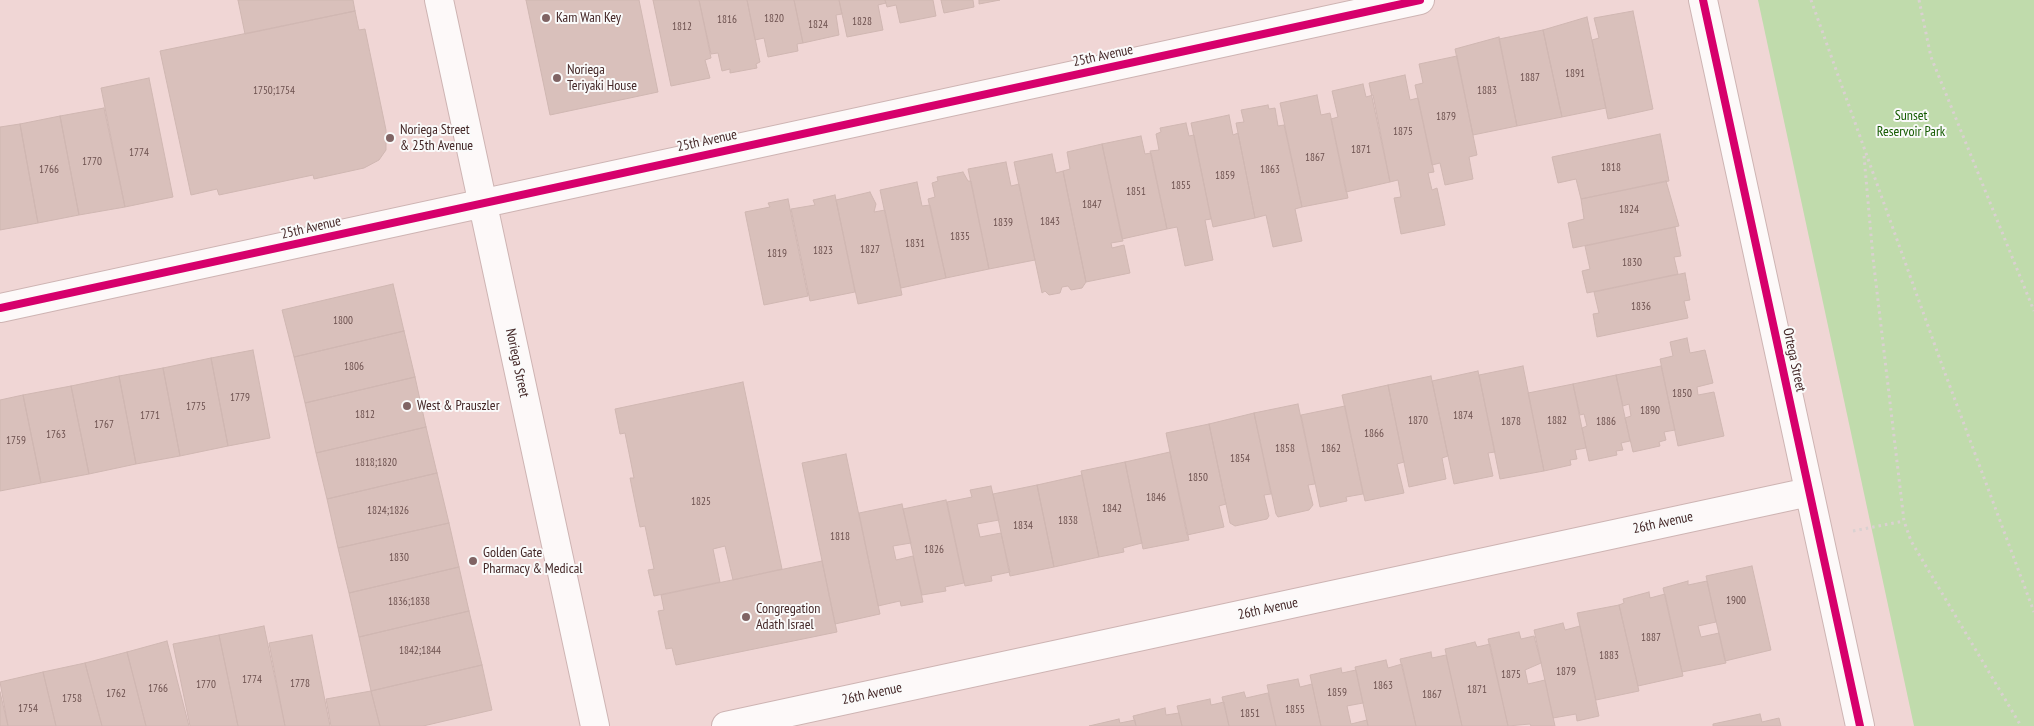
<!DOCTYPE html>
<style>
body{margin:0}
canvas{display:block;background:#f0d6d5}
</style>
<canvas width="2034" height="726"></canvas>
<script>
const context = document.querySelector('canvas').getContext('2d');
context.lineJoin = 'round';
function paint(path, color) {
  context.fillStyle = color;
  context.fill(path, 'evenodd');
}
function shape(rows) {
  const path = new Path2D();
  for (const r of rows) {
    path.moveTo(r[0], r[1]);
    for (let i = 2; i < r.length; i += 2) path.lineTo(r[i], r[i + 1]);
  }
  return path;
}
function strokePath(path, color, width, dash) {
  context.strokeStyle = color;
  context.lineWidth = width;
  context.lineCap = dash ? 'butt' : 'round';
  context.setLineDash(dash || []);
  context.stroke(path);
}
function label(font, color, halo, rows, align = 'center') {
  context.font = font + ' "PT Sans Narrow",sans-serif';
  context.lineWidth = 4;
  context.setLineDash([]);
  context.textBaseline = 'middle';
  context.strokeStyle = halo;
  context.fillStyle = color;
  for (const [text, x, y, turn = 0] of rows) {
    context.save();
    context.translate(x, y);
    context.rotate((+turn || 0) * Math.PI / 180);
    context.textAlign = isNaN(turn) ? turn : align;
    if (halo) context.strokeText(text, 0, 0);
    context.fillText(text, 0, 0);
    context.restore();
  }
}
const green = shape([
 [1758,0,2034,0,2034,726,1914,726]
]);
const building = shape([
 [238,0,353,0,355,11,245,34,238,0],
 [526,0,639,0,658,92,550,115,526,0],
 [653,0,699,0,711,58,705,60,710,78,671,86,653,0],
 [699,0,747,0,760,62,756,64,757,68,730,73,730,69,722,71,718,53,711,54,699,0],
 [747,0,794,0,803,43,797,44,798,51,768,57,764,38,755,40,747,0],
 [794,0,839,0,842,14,836,15,839,35,803,43,794,0],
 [839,0,885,0,886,3,878,5,883,30,847,37,839,0],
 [885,0,933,0,936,16,900,23,896,5,887,7,885,0],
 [941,0,973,0,974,7,944,13,941,0],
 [979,0,1000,0,979,4,979,0],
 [355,11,359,30,365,29,386,130,386,150,379,160,364,168,314,179,313,175,219,195,217,189,191,195,160,51,355,11],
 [1633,11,1653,109,1608,119,1592,40,1599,38,1594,18,1633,11],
 [1587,17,1606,108,1562,117,1543,30,1587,17],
 [1543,30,1562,117,1517,126,1499,39,1543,30],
 [1499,37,1517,126,1473,135,1455,49,1499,37],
 [1457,56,1477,155,1469,157,1473,179,1445,185,1440,163,1432,165,1415,85,1423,83,1419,64,1457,56],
 [1405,75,1410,100,1418,98,1434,172,1428,173,1432,190,1437,188,1445,225,1401,234,1394,198,1401,197,1398,180,1390,182,1369,83,1405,75],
 [149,78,173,197,125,207,101,88,149,78],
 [1363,84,1366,97,1373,95,1390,182,1346,192,1331,119,1338,117,1332,91,1363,84],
 [1317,95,1321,115,1330,113,1348,198,1302,207,1280,103,1317,95],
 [1268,105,1269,109,1275,108,1278,126,1284,125,1302,207,1295,209,1302,241,1273,247,1266,215,1255,218,1236,123,1244,122,1241,110,1268,105],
 [104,108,125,207,79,215,60,116,104,108],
 [1229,115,1233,135,1238,133,1255,218,1213,227,1191,123,1229,115],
 [60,116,79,215,38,223,20,124,60,116],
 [1186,123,1189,136,1194,135,1211,219,1205,220,1213,260,1185,266,1177,227,1167,229,1150,151,1159,150,1156,134,1161,132,1160,128,1186,123],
 [20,124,38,223,0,230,0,127,20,124],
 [1660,134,1669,181,1581,199,1576,179,1558,183,1552,157,1660,134],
 [1141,136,1145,154,1151,153,1167,229,1122,239,1102,144,1141,136],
 [1102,144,1123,241,1111,243,1112,248,1124,245,1130,273,1086,282,1063,171,1070,169,1067,152,1102,144],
 [1052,154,1056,173,1063,171,1086,282,1082,288,1071,290,1068,286,1062,287,1060,293,1049,295,1045,291,1042,293,1014,162,1052,154],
 [1006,162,1011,186,1019,184,1035,260,989,269,968,169,1006,162],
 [963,172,968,181,971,181,989,269,946,278,928,199,935,197,932,183,938,181,937,177,963,172],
 [1666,181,1679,226,1573,248,1568,223,1584,219,1581,199,1666,181],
 [917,182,922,206,930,205,946,278,901,288,880,190,917,182],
 [870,192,876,204,874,212,885,210,902,295,858,304,836,200,870,192],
 [835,195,855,292,810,301,791,209,815,205,813,200,835,195],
 [788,199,808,296,764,305,745,212,770,207,768,203,788,199],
 [1675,227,1681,256,1674,257,1678,274,1587,293,1582,271,1590,269,1585,246,1675,227],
 [1685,273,1690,300,1684,301,1688,318,1597,337,1593,314,1599,313,1594,292,1685,273],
 [393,284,404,331,294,357,282,310,393,284],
 [404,331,415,377,305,403,294,357,404,331],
 [1687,338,1690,353,1705,350,1713,383,1697,387,1698,395,1714,392,1724,436,1678,446,1660,359,1673,356,1670,342,1687,338],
 [253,350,270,438,228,446,211,358,253,350],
 [211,358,228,446,180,456,163,368,211,358],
 [1523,366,1544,471,1500,479,1479,375,1523,366],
 [1661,366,1675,430,1664,432,1666,440,1659,442,1660,446,1633,452,1625,418,1631,416,1629,404,1623,406,1616,375,1661,366],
 [163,368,180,456,136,464,119,376,163,368],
 [1478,371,1495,452,1488,453,1493,476,1454,484,1432,381,1478,371],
 [1616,375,1630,441,1621,443,1623,450,1616,451,1617,455,1589,461,1582,428,1587,426,1584,414,1580,415,1573,384,1616,375],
 [119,376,136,464,89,474,71,386,119,376],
 [1431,376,1448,456,1442,458,1446,479,1409,487,1388,385,1431,376],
 [415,377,426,427,316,453,305,403,415,377],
 [743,382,782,569,733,580,725,546,713,549,720,582,654,596,648,570,654,569,645,526,640,527,630,478,634,478,625,433,620,434,615,409,743,382],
 [1573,384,1586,448,1575,450,1577,459,1570,460,1571,465,1544,471,1528,393,1573,384],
 [1388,385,1404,462,1397,464,1404,493,1365,501,1342,395,1388,385],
 [71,386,89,474,41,483,23,395,71,386],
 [23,395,41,483,0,491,0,400,23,395],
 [1298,404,1315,484,1308,485,1313,505,1309,510,1278,517,1276,514,1254,413,1298,404],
 [1345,406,1363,494,1346,497,1347,501,1320,507,1301,415,1345,406],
 [1254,413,1271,494,1264,495,1269,516,1267,519,1235,526,1230,523,1209,424,1254,413],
 [1209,424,1226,504,1219,506,1224,527,1187,535,1166,433,1209,424],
 [426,427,437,473,327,499,316,453,426,427],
 [1170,452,1189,540,1143,549,1125,462,1170,452],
 [846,454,880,614,835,624,802,463,846,454],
 [1125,462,1142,543,1123,548,1124,552,1099,557,1081,471,1125,462],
 [437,473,449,523,338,548,327,499,437,473],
 [1082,475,1099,557,1054,567,1037,485,1082,475],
 [1037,485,1054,567,1010,576,993,494,1037,485],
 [991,486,999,520,977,524,980,537,1001,533,1010,572,991,576,992,581,965,586,947,502,972,497,970,490,991,486],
 [946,500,964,583,945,587,946,591,922,595,903,509,946,500],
 [902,504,911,543,893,546,896,560,913,556,923,602,901,606,900,601,878,606,859,513,902,504],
 [449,523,459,567,349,593,338,548,449,523],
 [822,561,837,632,676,665,672,648,666,649,658,611,664,610,661,595,822,561],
 [1752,566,1771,650,1725,661,1706,576,1752,566],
 [459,567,469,611,359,637,349,593,459,567],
 [1688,581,1688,585,1707,581,1716,622,1698,626,1701,637,1719,633,1726,663,1682,672,1663,588,1688,581],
 [1649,592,1650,598,1665,594,1683,676,1638,686,1619,605,1624,603,1623,599,1649,592],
 [1619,605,1639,691,1596,700,1577,613,1619,605],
 [469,611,482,665,371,691,359,637,469,611],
 [1563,623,1565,630,1580,626,1599,716,1577,721,1576,714,1553,718,1534,630,1563,623],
 [264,626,285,726,238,726,219,635,264,626],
 [1519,632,1521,639,1534,636,1541,663,1525,670,1528,684,1545,680,1555,726,1531,726,1530,724,1508,726,1488,639,1519,632],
 [219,635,238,726,190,726,173,644,219,635],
 [312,635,330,726,285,726,269,643,312,635],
 [167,641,189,726,146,726,127,652,167,641],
 [1475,642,1477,647,1490,644,1508,726,1462,726,1445,649,1475,642],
 [127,652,146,726,102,726,85,663,127,652],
 [1431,652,1432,658,1446,655,1462,726,1416,726,1400,659,1431,652],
 [1386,660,1388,668,1402,664,1416,726,1368,726,1355,667,1386,660],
 [85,663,102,726,56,726,43,672,85,663],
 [482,665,492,710,423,726,380,726,371,691,482,665],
 [1341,668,1342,673,1356,670,1363,703,1347,706,1351,724,1367,720,1368,726,1321,726,1310,675,1341,668],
 [43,672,56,726,8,726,0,682,43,672],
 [1298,679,1300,687,1312,684,1321,726,1276,726,1267,685,1298,679],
 [371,691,380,726,331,726,326,699,371,691],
 [0,692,8,726,0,726,0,692],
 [1244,692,1246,698,1268,693,1276,726,1229,726,1222,697,1244,692],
 [1210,699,1211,705,1224,702,1229,726,1182,726,1177,706,1210,699],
 [1165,708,1166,715,1179,713,1182,726,1136,726,1133,716,1165,708],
 [1760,714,1762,722,1779,718,1781,726,1713,726,1713,724,1760,714],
 [1119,719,1120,723,1135,720,1136,726,1089,726,1119,719]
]);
const path = shape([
 [1811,0,1942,365,2034,612],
 [1919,0,1931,57,2034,311],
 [1864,156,1873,258,1904,521,1911,541,2021,726],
 [1853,531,1904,521]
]);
const minor = shape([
 [439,0,595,726],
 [1703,0,1860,726],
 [0,308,1420,0],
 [726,726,1809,492]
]);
const cycleway = shape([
 [1703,0,1860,726],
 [0,308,1420,0]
]);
const markers = [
 [546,18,5,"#806464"],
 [557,78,5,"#806464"],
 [390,138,5,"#806464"],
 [407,406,5,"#806464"],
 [473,561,5,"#806464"],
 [746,617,5,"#806464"]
];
const numberNames = [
 ["1820",774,19],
 ["1816",727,20],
 ["1828",862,22],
 ["1824",818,25],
 ["1812",682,27],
 ["1891",1575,74],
 ["1887",1530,78],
 ["1750;1754",274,91],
 ["1883",1487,91],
 ["1879",1446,117],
 ["1875",1403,132],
 ["1871",1361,150],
 ["1774",139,153],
 ["1867",1315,158],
 ["1770",92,162],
 ["1818",1611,168],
 ["1766",49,170],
 ["1863",1270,170],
 ["1859",1225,176],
 ["1855",1181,186],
 ["1851",1136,192],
 ["1847",1092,205],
 ["1824",1629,210],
 ["1843",1050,222],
 ["1839",1003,223],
 ["1835",960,237],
 ["1831",915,244],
 ["1827",870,250],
 ["1823",823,251],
 ["1819",777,254],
 ["1830",1632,263],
 ["1836",1641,307],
 ["1800",343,321],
 ["1806",354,367],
 ["1850",1682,394],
 ["1779",240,398],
 ["1775",196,407],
 ["1890",1650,411],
 ["1812",365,415],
 ["1771",150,416],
 ["1874",1463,416],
 ["1870",1418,421],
 ["1882",1557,421],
 ["1878",1511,422],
 ["1886",1606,422],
 ["1767",104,425],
 ["1866",1374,434],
 ["1763",56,435],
 ["1759",16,441],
 ["1858",1285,449],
 ["1862",1331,449],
 ["1854",1240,459],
 ["1818;1820",376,463],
 ["1850",1198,478],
 ["1846",1156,498],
 ["1825",701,502],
 ["1842",1112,509],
 ["1824;1826",388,511],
 ["1838",1068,521],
 ["1834",1023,526],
 ["1818",840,537],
 ["1826",934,550],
 ["1830",399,558],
 ["1900",1736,601],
 ["1836;1838",409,602],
 ["1887",1651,638],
 ["1842;1844",420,651],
 ["1883",1609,656],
 ["1879",1566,672],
 ["1875",1511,675],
 ["1774",252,680],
 ["1778",300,684],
 ["1770",206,685],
 ["1863",1383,686],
 ["1766",158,689],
 ["1871",1477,690],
 ["1859",1337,693],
 ["1762",116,694],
 ["1867",1432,695],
 ["1758",72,699],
 ["1754",28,709],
 ["1855",1295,710],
 ["1851",1250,714]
];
const poiNames = [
 ["Kam Wan Key",556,18],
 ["Noriega",567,70],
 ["Teriyaki House",567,86],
 ["Noriega Street",400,130],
 ["& 25th Avenue",400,146],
 ["West & Prauszler",417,406],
 ["Golden Gate",483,553],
 ["Pharmacy & Medical",483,569],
 ["Congregation",756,609],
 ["Adath Israel",756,625]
];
const streetNames = [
 ["25th Avenue",1103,56,-12],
 ["25th Avenue",707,141,-12],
 ["25th Avenue",311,228,-13],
 ["Ortega Street",1794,360,78],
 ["Noriega Street",517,363,78],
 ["26th Avenue",1663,523,-12],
 ["26th Avenue",1268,609,-12],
 ["26th Avenue",872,694,-12]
];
const parkNames = [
 ["Sunset",1911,116],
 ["Reservoir Park",1911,132]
];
paint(green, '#c0dbac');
paint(building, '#d9c0bb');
strokePath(building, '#d0b7b2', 1);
strokePath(minor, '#ceb4b3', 30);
strokePath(path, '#dad1d1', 3, [2.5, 4]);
strokePath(minor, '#fdf9f9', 28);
strokePath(cycleway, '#d6006c', 8);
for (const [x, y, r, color] of markers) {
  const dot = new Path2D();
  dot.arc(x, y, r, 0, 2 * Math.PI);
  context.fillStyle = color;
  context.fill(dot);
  strokePath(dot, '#fafafa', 2);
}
label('11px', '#6c504e', null, numberNames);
label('14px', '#442727', '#fafafa', poiNames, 'left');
label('14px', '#442727', '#fafafa', streetNames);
label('14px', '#145b00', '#fafafa', parkNames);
</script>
